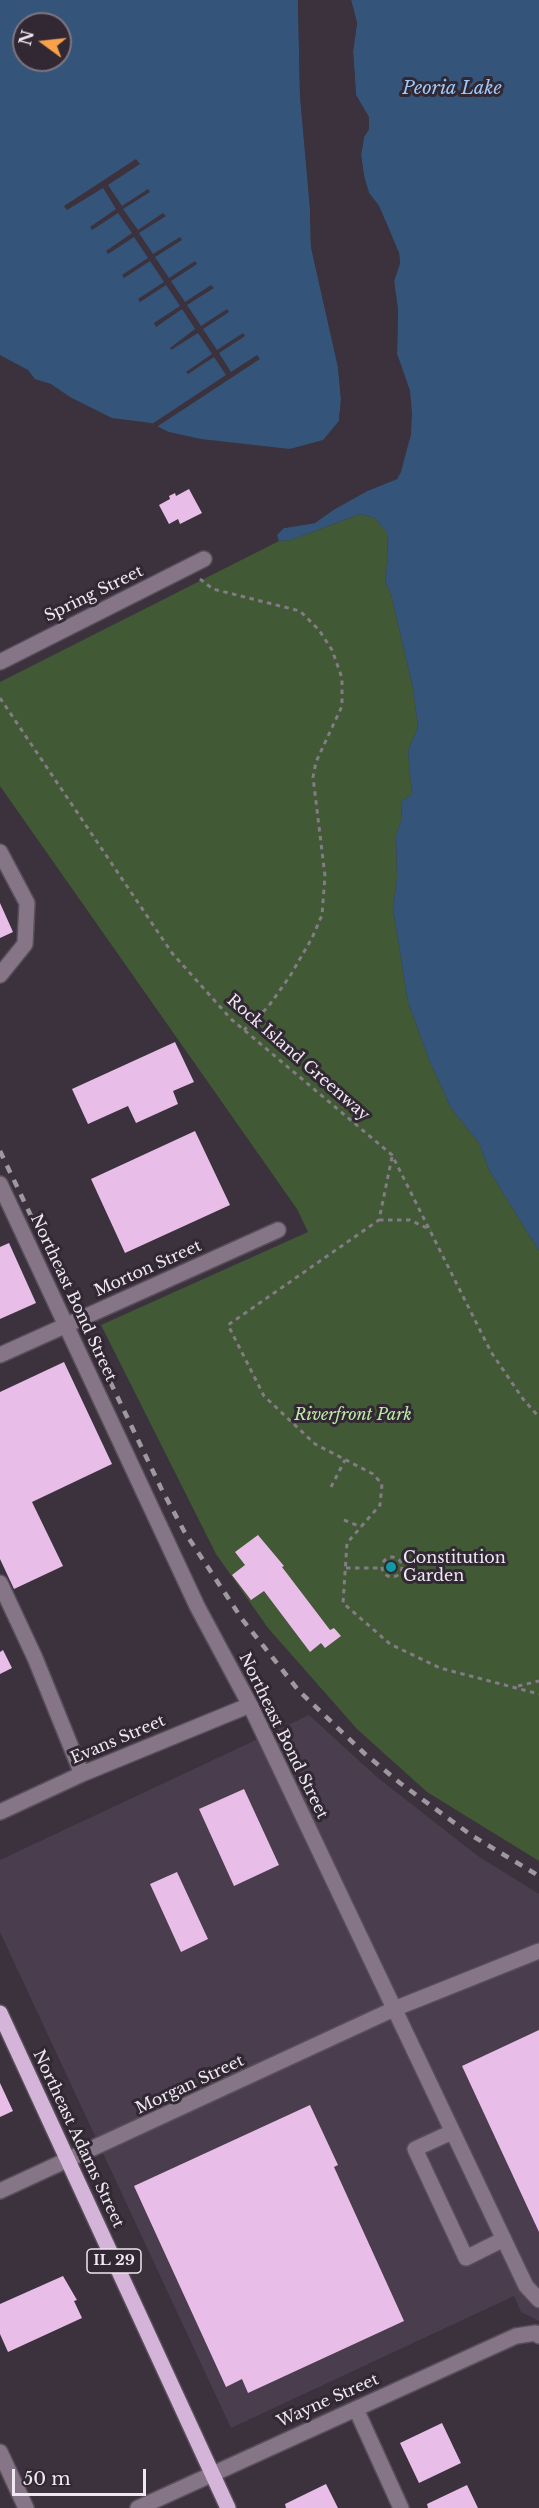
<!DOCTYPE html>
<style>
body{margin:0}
#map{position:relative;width:539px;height:2508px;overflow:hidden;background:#3b323d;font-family:"Libre Baskerville",serif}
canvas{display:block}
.north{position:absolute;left:12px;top:12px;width:60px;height:60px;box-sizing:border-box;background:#312833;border:2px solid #7d757f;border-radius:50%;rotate:285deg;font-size:16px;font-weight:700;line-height:24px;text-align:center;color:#eee8f0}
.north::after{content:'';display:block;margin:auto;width:21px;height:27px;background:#f8a14a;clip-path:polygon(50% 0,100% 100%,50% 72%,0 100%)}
.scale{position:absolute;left:12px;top:2469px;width:134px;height:27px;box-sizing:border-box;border:3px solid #eee8f0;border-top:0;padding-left:8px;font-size:18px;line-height:21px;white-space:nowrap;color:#eee8f0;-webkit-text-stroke:4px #312833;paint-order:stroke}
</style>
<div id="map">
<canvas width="539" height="2508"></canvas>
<div class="north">N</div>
<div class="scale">50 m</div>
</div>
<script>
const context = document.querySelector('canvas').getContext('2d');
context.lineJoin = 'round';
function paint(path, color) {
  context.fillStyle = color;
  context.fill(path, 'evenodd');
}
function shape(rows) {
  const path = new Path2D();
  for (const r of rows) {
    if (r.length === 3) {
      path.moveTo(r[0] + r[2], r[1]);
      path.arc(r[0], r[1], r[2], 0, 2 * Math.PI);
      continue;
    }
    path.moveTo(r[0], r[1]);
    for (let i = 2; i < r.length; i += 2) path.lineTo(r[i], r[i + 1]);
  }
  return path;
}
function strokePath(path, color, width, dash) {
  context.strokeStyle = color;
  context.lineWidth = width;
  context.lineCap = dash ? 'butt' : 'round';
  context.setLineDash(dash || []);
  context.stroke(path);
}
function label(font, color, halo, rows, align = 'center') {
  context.font = font + ' "Libre Baskerville",serif';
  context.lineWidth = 6;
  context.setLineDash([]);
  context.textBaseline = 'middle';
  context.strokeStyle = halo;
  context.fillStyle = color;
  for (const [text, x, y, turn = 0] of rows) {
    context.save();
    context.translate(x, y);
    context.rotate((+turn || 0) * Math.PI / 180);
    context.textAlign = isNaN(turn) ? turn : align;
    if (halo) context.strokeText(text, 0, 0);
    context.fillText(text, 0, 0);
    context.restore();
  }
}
const built = shape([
 [309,1715,378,1778,478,1856,539,1894,539,2321,521,2312,514,2296,231,2428,0,1932,0,1860]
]);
const green = shape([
 [360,514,375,518,387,533,388,558,385,582,391,594,413,688,418,727,408,751,412,794,402,801,401,820,396,836,397,878,393,909,408,1002,428,1057,451,1108,479,1143,489,1170,539,1251,539,1861,427,1792,357,1729,268,1628,216,1554,101,1325,308,1232,297,1209,0,786,0,682,279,541,291,540]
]);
const water = shape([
 [0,0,298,0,300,95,310,208,311,247,338,367,341,399,339,421,323,441,290,449,201,439,169,432,151,423,112,418,70,397,51,384,35,379,28,370,0,355],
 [24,24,60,24,60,60,24,60],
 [351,0,539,0,539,1251,489,1170,479,1143,451,1108,428,1057,408,1002,393,909,397,878,396,836,401,820,402,801,412,794,408,751,418,727,413,688,391,594,385,582,388,558,387,533,375,518,360,514,291,540,279,541,277,535,284,528,315,523,333,510,367,491,397,479,411,434,410,391,397,354,398,310,394,281,400,263,399,253,379,206,369,193,364,176,361,155,364,137,369,129,369,118,356,95,353,51,357,23]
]);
const pier = shape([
 [298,0,301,0,303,95,314,246,341,366,344,399,341,422,325,443,290,452,290,449,323,440,339,421,341,399,338,367,311,247,310,208,300,95],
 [348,0,351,0,357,23,353,51,356,95,369,117,369,129,364,137,361,155,364,176,369,193,379,206,399,253,400,263,394,281,398,310,397,354,410,391,412,413,411,434,401,472,397,479,367,491,333,510,315,523,284,528,284,525,314,520,332,507,366,489,395,477,398,471,408,433,407,392,394,354,395,310,391,281,397,263,396,253,377,207,366,194,361,176,358,155,361,136,366,128,366,118,353,96,350,51,354,23],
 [136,159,140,164,108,185,122,206,148,189,150,192,123,209,138,230,163,213,166,216,139,233,153,254,180,237,182,240,155,257,169,278,195,261,197,264,171,281,185,302,211,285,214,288,187,305,201,326,227,309,229,312,203,329,217,350,243,333,245,336,219,353,231,372,257,355,260,359,155,428,149,426,226,375,214,357,188,374,186,372,212,354,198,333,171,350,170,348,195,329,182,309,156,327,154,323,180,306,166,285,140,302,138,299,164,282,150,261,124,278,122,275,148,258,134,237,108,254,106,251,132,233,118,213,92,230,90,227,116,209,103,188,67,210,64,206]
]);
const building = shape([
 [189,489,202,513,180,524,178,519,169,524,159,505,170,499,169,496,175,493,176,496],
 [0,903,13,932,0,938],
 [175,1042,194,1082,173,1091,178,1104,136,1123,128,1106,88,1124,72,1089],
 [195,1131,230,1205,125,1253,91,1179],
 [9,1243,36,1303,0,1319,0,1247],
 [64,1362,112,1464,32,1502,63,1566,14,1589,0,1559,0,1392],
 [258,1535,284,1566,282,1567,330,1630,334,1628,341,1636,325,1648,321,1643,310,1652,264,1591,251,1600,232,1575,245,1565,235,1552],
 [3,1650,12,1668,0,1674,0,1652],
 [244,1789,279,1865,234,1886,199,1809],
 [177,1872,208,1939,181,1952,150,1884],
 [539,2030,539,2232,462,2066],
 [0,2083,13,2111,0,2117],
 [310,2105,338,2165,334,2167,404,2321,248,2393,242,2379,226,2387,134,2186],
 [63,2276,77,2300,74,2301,82,2318,8,2352,0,2334,0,2304],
 [442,2423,461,2463,419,2483,400,2443],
 [326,2484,338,2508,286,2508,285,2504],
 [467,2485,478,2508,428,2508,427,2504]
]);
const path = shape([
 [200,579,213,589,300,611,319,630,332,650,342,678,342,706,316,762,313,777,325,876,322,915,312,938,290,976,268,1007,244,1030],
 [0,698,172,953,231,1019,392,1155,491,1352,523,1399,539,1417],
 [392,1157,379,1220,228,1325,264,1396,315,1444,373,1474,382,1484,380,1505,347,1543,343,1603,390,1644,440,1668,539,1694],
 [379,1220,410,1220,431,1230],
 [331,1487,345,1460],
 [344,1520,361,1527],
 [392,1567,10],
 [346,1568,382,1568],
 [518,1686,539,1681]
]);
const minor = shape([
 [0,662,204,559],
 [0,852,27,903,25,944,0,975],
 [0,1184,197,1606,250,1705,526,2286,539,2300],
 [0,1355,278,1230],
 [0,1583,35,1658,82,1774],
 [0,1812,82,1774,250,1705],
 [452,2132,415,2149,466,2258,504,2239],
 [0,2191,394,2009,539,1951],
 [356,2409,401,2508],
 [0,2452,26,2508],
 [138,2508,516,2336,536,2333,539,2336]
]);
const major = shape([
 [0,2013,228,2508]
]);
const rail = shape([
 [0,1151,161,1488,184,1531,242,1619,299,1691,364,1753,400,1783,471,1835,539,1876]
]);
const markers = [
 [391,1567,6,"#0f9aa8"]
];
const shields = [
 [114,2261,54]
];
const shieldNames = [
 ["IL 29",114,2261]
];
const streetNames = [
 ["Spring Street",94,594,-26],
 ["Rock Island Greenway",298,1058,41],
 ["Morton Street",148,1269,-24],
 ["Northeast Bond Street",73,1298,65],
 ["Northeast Bond Street",283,1736,64],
 ["Evans Street",118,1740,-23],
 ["Morgan Street",190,2085,-25],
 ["Northeast Adams Street",78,2139,65],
 ["Wayne Street",328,2401,-24]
];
const parkNames = [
 ["Riverfront Park",353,1415]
];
const poiNames = [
 ["Constitution",403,1558],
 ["Garden",403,1576]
];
const waterNames = [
 ["Peoria Lake",452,89]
];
paint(built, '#4a3d4d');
paint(green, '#415934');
paint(water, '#345479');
paint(pier, '#3b323d');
paint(building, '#e8bee8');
strokePath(minor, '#584f5a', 18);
strokePath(major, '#584f5a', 18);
strokePath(path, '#837b85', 3, [4.5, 4.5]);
strokePath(minor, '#867587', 15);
strokePath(major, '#d5b4d9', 15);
strokePath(rail, '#9f98a1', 4.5, [8, 8]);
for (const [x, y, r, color] of markers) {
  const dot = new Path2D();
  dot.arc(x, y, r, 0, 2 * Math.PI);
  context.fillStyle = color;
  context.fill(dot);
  strokePath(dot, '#312833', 2);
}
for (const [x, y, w] of shields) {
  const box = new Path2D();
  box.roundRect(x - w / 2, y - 12, w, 24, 4.5);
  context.fillStyle = '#312833';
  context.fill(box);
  strokePath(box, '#eee8f0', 1.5);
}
label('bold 15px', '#eee8f0', null, shieldNames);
label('16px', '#eee8f0', '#312833', streetNames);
label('italic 16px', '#beeca8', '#312833', parkNames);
label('16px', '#eee8f0', '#312833', poiNames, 'left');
label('italic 18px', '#9fc8f9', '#312833', waterNames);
</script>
